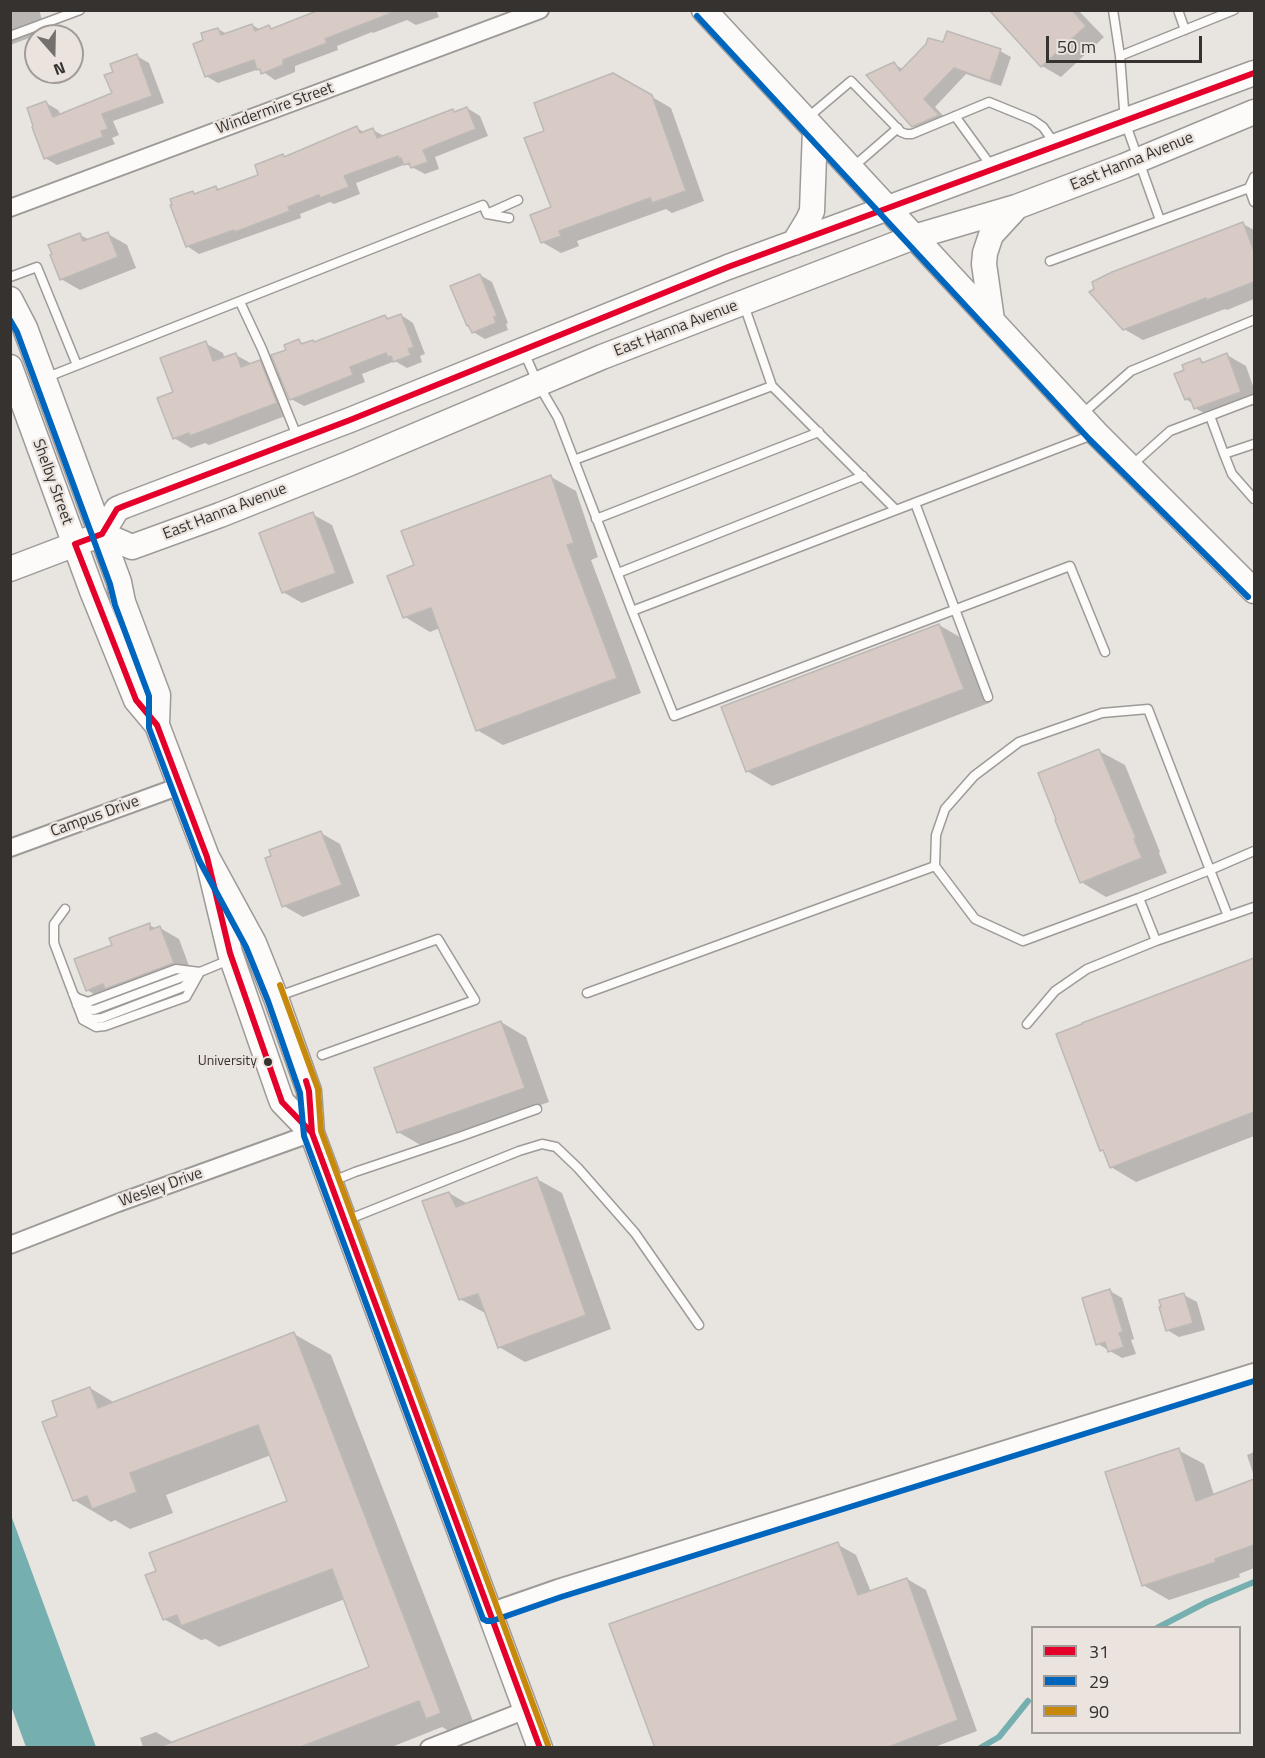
<!DOCTYPE html>
<style>
body{margin:0}
#map{position:relative;width:1265px;height:1758px;overflow:hidden;background:#e8e4e0;font-family:"Titillium Web",sans-serif}
canvas{display:block}
.frame{position:absolute;inset:0;border:12px solid #353230;pointer-events:none}
.legend{position:absolute;left:1031px;top:1626px;width:210px;height:108px;box-sizing:border-box;background:#ebe3dd;border:2px solid #a29c98;margin:0;padding:8px 10px;list-style:none;font-size:18px;color:#353230}
.legend li{display:flex;align-items:center;gap:12px;height:30px}
.legend b{width:30px;border:2px solid #a29c98}
.north{position:absolute;left:24px;top:24px;width:60px;height:60px;box-sizing:border-box;background:#ebe3dd;border:2px solid #a29c98;border-radius:50%;rotate:160deg;font-size:16px;font-weight:700;line-height:24px;text-align:center;color:#353230}
.north::after{content:'';display:block;margin:auto;width:21px;height:27px;background:#74706e;clip-path:polygon(50% 0,100% 100%,50% 72%,0 100%)}
.scale{position:absolute;left:1046px;top:36px;width:156px;height:27px;box-sizing:border-box;border:3px solid #353230;border-top:0;padding-left:8px;font-size:18px;line-height:21px;white-space:nowrap;color:#353230;-webkit-text-stroke:4px #ebe3dd;paint-order:stroke}
</style>
<div id="map">
<canvas width="1265" height="1758"></canvas>
<div class="frame"></div>
<ul class="legend">
<li><b style="height:8px;background:#e4002b"></b>31</li>
<li><b style="height:8px;background:#0065bd"></b>29</li>
<li><b style="height:8px;background:#c6890c"></b>90</li>
</ul>
<div class="north">N</div>
<div class="scale">50 m</div>
</div>
<script>
const context = document.querySelector('canvas').getContext('2d');
context.lineJoin = 'round';
function paint(path, color) {
  context.fillStyle = color;
  context.fill(path, 'evenodd');
}
function shape(rows) {
  const path = new Path2D();
  for (const r of rows) {
    path.moveTo(r[0], r[1]);
    for (let i = 2; i < r.length; i += 2) path.lineTo(r[i], r[i + 1]);
  }
  return path;
}
function strokePath(path, color, width, dash) {
  context.strokeStyle = color;
  context.lineWidth = width;
  context.lineCap = dash ? 'butt' : 'round';
  context.setLineDash(dash || []);
  context.stroke(path);
}
function label(font, color, halo, rows, align = 'center') {
  context.font = font + ' "Titillium Web",sans-serif';
  context.lineWidth = 4.5;
  context.setLineDash([]);
  context.textBaseline = 'middle';
  context.strokeStyle = halo;
  context.fillStyle = color;
  for (const [text, x, y, turn = 0] of rows) {
    context.save();
    context.translate(x, y);
    context.rotate((+turn || 0) * Math.PI / 180);
    context.textAlign = isNaN(turn) ? turn : align;
    if (halo) context.strokeText(text, 0, 0);
    context.fillText(text, 0, 0);
    context.restore();
  }
}
const water = shape([
 [11,1515,96,1747,26,1747,11,1706]
]);
const shadow = shape([
 [10,10,39,10,46,32,10,45],
 [333,10,436,10,439,17,416,25,407,20,373,33,372,32,337,46,338,50,295,66,295,72,275,80,259,69,218,83,206,76,205,41,218,29,227,34,252,25,261,30,269,27,274,30],
 [991,10,1078,10,1104,37,1061,77,1042,66],
 [944,44,1000,51,1011,57,1001,86,966,74,935,107,949,122,924,133,913,126,893,64,903,69],
 [137,56,149,63,164,103,113,121,119,135,112,138,115,144,57,165,45,158,46,103,58,110,61,115,113,94,114,72],
 [613,74,671,108,704,201,672,213,666,209,577,241,579,246,561,253,542,242,553,208,546,132],
 [467,108,480,116,488,136,435,157,439,169,425,174,406,164,356,183,360,194,334,204,330,202,300,214,301,218,199,254,187,246,193,193,197,195,215,187,221,190,260,175,283,156,286,158,357,128,365,133,373,130,384,136,453,110,456,112],
 [1243,224,1254,230,1254,299,1227,310,1225,309,1143,340,1124,329],
 [108,234,127,245,136,268,80,290,61,279,80,235,90,240],
 [480,275,492,282,508,323,506,324,508,330,485,339,473,332],
 [401,315,413,323,425,354,420,356,422,362,407,368,395,361,362,374,365,382,304,406,291,399,283,380,280,381,293,413,209,445,205,443,191,448,174,438,175,393,205,343,223,353,225,359,236,355,252,364,259,362,281,374,287,351,298,341,305,344,316,343,385,316,390,319],
 [1227,355,1246,366,1254,389,1254,404,1214,419,1195,408,1193,404,1186,399,1200,360,1206,363],
 [551,477,576,491,598,557,591,560,641,693,503,745,477,730,440,628,430,632,405,617,416,566],
 [312,514,332,525,354,583,302,603,283,592],
 [939,625,965,640,989,703,772,786,747,771],
 [1099,751,1125,765,1160,852,1159,853,1167,873,1106,897,1081,882],
 [321,833,340,844,360,896,303,917,284,906,273,857],
 [149,925,157,929,160,928,179,939,192,974,125,999,120,996,106,1001,87,990,114,946],
 [1254,959,1254,1136,1136,1182,1111,1167,1105,1152,1102,1150,1084,1024],
 [501,1022,526,1037,549,1102,424,1147,398,1132],
 [537,1179,562,1193,611,1329,525,1362,499,1347,485,1313,460,1299,449,1193,468,1204],
 [1110,1291,1122,1298,1134,1339,1131,1340,1136,1354,1122,1358,1098,1344],
 [1184,1295,1197,1302,1205,1330,1179,1337,1167,1330],
 [294,1334,331,1355,478,1734,464,1740,442,1727,389,1748,141,1748,143,1747,140,1738,156,1732,174,1743,371,1668,345,1599,219,1647,206,1639,201,1640,164,1619,289,1501,271,1455,166,1495,173,1513,130,1529,115,1520,111,1522,74,1500,59,1417,90,1388,115,1403],
 [1178,1450,1204,1464,1214,1495,1254,1481,1254,1568,1239,1574,1240,1577,1169,1600,1143,1585],
 [1254,1452,1254,1476,1247,1455],
 [837,1544,856,1555,871,1592,907,1579,926,1590,977,1731,932,1748,657,1748]
]);
const stream = shape([
 [1157,1628,1207,1602,1254,1582],
 [980,1748,999,1737,1028,1701]
]);
const building = shape([
 [319,10,394,12,325,39,327,43,283,60,283,65,261,74,260,69,257,70,254,60,205,77,193,44,203,40,201,33,218,28,221,35,252,24,255,31,269,25,271,29,319,10],
 [989,10,1072,10,1086,26,1041,67,989,10],
 [947,31,1001,49,990,81,954,68,924,99,939,115,912,127,866,75,894,62,900,71,926,44,928,38,943,42,947,31],
 [137,54,152,96,102,114,108,129,101,131,103,137,44,159,32,127,33,126,27,108,46,101,53,117,112,93,104,75,113,72,110,64,137,54],
 [613,73,652,95,686,191,652,203,650,198,559,231,561,236,541,243,530,215,551,207,524,138,544,131,534,103,613,73],
 [467,107,476,129,423,150,428,162,411,168,409,163,404,165,401,158,399,159,398,156,344,176,349,187,320,198,319,195,288,207,290,211,235,232,234,230,186,247,170,205,172,205,170,199,193,191,194,194,216,186,217,190,258,175,255,165,283,154,284,157,357,126,360,133,373,128,377,138,453,109,454,112,467,107],
 [1243,222,1254,251,1254,282,1207,300,1206,298,1123,330,1089,292,1094,289,1092,282,1112,272,1243,222],
 [108,232,118,257,60,280,50,255,52,254,48,245,80,233,83,241,108,232],
 [480,274,497,316,494,317,496,323,472,333,468,325,467,326,450,286,480,274],
 [401,314,414,347,408,349,411,355,393,362,391,356,388,357,386,353,350,367,353,375,290,400,289,399,271,355,286,350,284,345,299,339,301,344,313,340,314,342,385,315,387,319,401,314],
 [206,341,213,361,236,353,241,367,260,360,277,403,190,436,189,433,173,439,157,398,173,392,160,358,206,341],
 [1227,353,1241,392,1194,409,1190,398,1185,400,1174,374,1184,370,1182,365,1200,358,1202,363,1227,353],
 [551,475,574,543,567,545,617,678,476,731,431,608,403,618,387,576,414,565,401,531,551,475],
 [313,512,336,573,282,593,259,533,313,512],
 [939,624,964,689,746,772,721,707,939,624],
 [1099,749,1136,838,1134,839,1142,858,1080,883,1055,820,1056,819,1038,773,1099,749],
 [321,831,342,885,282,907,265,858,271,856,269,850,321,831],
 [150,923,150,930,160,926,174,963,105,989,103,984,86,991,74,959,112,945,109,938,150,923],
 [1254,958,1254,1112,1110,1168,1103,1150,1100,1151,1056,1034,1082,1024,1082,1023,1254,958],
 [501,1021,525,1088,397,1133,374,1068,501,1021],
 [537,1177,586,1315,498,1348,478,1294,459,1300,422,1201,449,1192,456,1207,537,1177],
 [1110,1289,1123,1332,1119,1333,1124,1347,1108,1352,1105,1342,1096,1345,1082,1298,1110,1289],
 [1184,1293,1193,1323,1166,1331,1159,1307,1161,1307,1159,1300,1184,1293],
 [294,1332,441,1713,426,1719,419,1701,298,1748,162,1748,162,1746,369,1667,332,1569,181,1626,177,1615,163,1620,145,1575,156,1571,149,1553,287,1501,258,1425,130,1473,137,1492,92,1509,87,1496,73,1501,42,1422,57,1416,52,1401,90,1387,98,1408,294,1332],
 [1179,1448,1196,1501,1254,1479,1254,1545,1215,1559,1216,1562,1142,1586,1105,1472,1179,1448],
 [838,1542,858,1595,907,1578,958,1720,886,1748,655,1748,609,1624,838,1542]
]);
const lane = shape([
 [1113,10,1120,56,1125,122,1160,220],
 [1178,10,1185,30],
 [10,36,80,10],
 [1120,56,1234,10],
 [955,116,992,167],
 [806,119,851,81,901,132,906,134,912,134,989,102,1033,120,1043,127,1055,144],
 [853,167,898,128],
 [1249,188,1254,177],
 [487,214,518,200],
 [1050,261,1249,188,1254,202],
 [10,277,37,267,77,365],
 [240,302,262,349,297,436],
 [744,305,772,386,896,510],
 [524,352,538,384,558,418,632,611,1092,435],
 [45,378,483,205,487,214,509,218],
 [1081,415,1131,371,1254,320],
 [1210,416,1224,454,1254,444],
 [1224,454,1232,474,1254,499],
 [574,460,772,386],
 [1132,465,1170,431,1254,399],
 [915,503,988,697],
 [596,519,819,432],
 [618,573,863,476],
 [632,611,674,716,1070,566,1105,652],
 [935,866,975,919,1023,941,1139,898,1156,941],
 [65,909,54,924,54,943,83,1020,96,1027,105,1026,186,997,200,972,229,960],
 [1228,916,1210,870,1254,851],
 [587,993,935,866,936,835,945,809,974,776,1019,742,1102,713,1148,709,1210,870,1139,898],
 [73,994,77,998,88,1002,176,969,200,972],
 [276,997,438,939,475,1000,322,1055],
 [77,1005,82,1008,94,1010,193,973],
 [81,1014,93,1019,102,1018,183,987,193,978],
 [1027,1024,1055,991,1087,969,1156,941,1254,907],
 [333,1181,355,1172,462,1136,537,1109],
 [347,1220,519,1151,542,1144,556,1147,578,1168,635,1233,699,1325]
]);
const street = shape([
 [10,208,540,10],
 [10,848,180,786],
 [10,1245,118,1203,312,1133],
 [489,1612,558,1588,1254,1372],
 [429,1748,526,1710]
]);
const secondary = shape([
 [704,10,1096,433,1254,591],
 [794,243,808,220,812,211,815,130],
 [10,299,25,328,119,582,123,602,158,695,157,725],
 [992,320,984,264,985,253,991,235,1014,210],
 [10,367,92,591,136,700,157,725,207,857,230,953,279,1094,282,1102,312,1133],
 [102,534,132,547,220,515,348,464,602,357,716,313,914,237,1016,207,1124,166,1254,112],
 [10,569,102,534,117,509,124,506,350,420,728,267,1254,73],
 [207,857,254,943,276,998,309,1091,312,1133,540,1748]
]);
const bus1 = shape([
 [306,1081,309,1091,312,1133,540,1748],
 [312,1133,282,1102,230,953,207,857,157,725,136,700,75,544,102,534,117,509,124,506,350,420,728,267,1254,73]
]);
const bus2 = shape([
 [697,16,1089,439,1248,597],
 [10,320,17,332,110,584,115,605,149,696,149,728,199,860,246,947,268,1001,300,1093,304,1136,483,1619,487,1621,492,1621,561,1597,1254,1381]
]);
const bus3 = shape([
 [280,985,318,1089,321,1131,548,1745]
]);
const markers = [
 [268,1062,5,"#353230"]
];
const busNames = [
 ["University",257,1062]
];
const streetNames = [
 ["Windermire Street",275,109,-20],
 ["East Hanna Avenue",1132,162,-22],
 ["East Hanna Avenue",676,329,-21],
 ["Shelby Street",52,482,70],
 ["East Hanna Avenue",225,512,-21],
 ["Campus Drive",95,817,-20],
 ["Wesley Drive",161,1188,-20]
];
paint(water, '#76afb0');
paint(shadow, '#0003');
strokePath(stream, '#76afb0', 6);
paint(building, '#d8cac5');
strokePath(building, '#bcb9b6', 1.5);
strokePath(lane, '#9d9a98', 11);
strokePath(street, '#9d9a98', 20);
strokePath(secondary, '#9d9a98', 27);
strokePath(lane, '#fcfbfa', 8);
strokePath(street, '#fcfbfa', 16);
strokePath(secondary, '#fcfbfa', 24);
strokePath(bus1, '#e4002b', 6);
strokePath(bus2, '#0065bd', 6);
strokePath(bus3, '#c6890c', 6);
for (const [x, y, r, color] of markers) {
  const dot = new Path2D();
  dot.arc(x, y, r, 0, 2 * Math.PI);
  context.fillStyle = color;
  context.fill(dot);
  strokePath(dot, '#ebe3dd', 2);
}
label('14px', '#353230', '#ebe3dd', busNames, 'right');
label('16px', '#353230', '#ebe3dd', streetNames);
</script>
